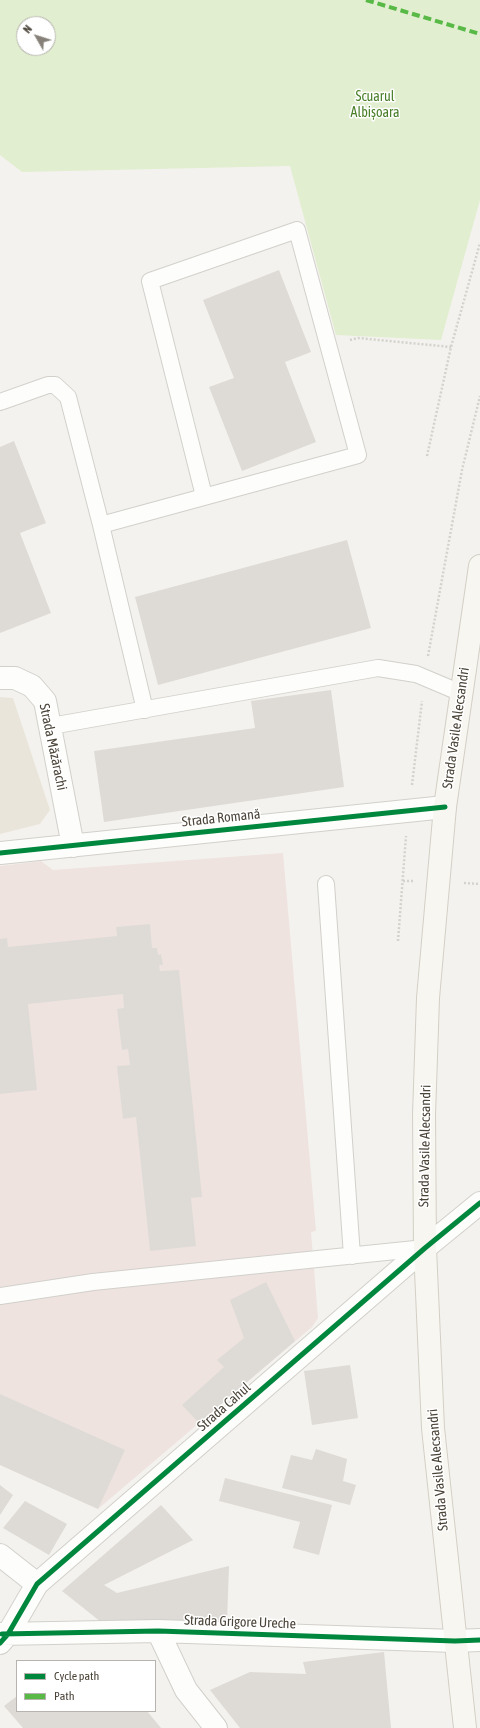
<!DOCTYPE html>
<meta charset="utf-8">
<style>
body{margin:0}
#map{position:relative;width:480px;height:1728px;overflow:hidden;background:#f4f2ee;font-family:"Asap Condensed",sans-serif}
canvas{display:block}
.legend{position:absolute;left:16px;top:1660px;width:140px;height:52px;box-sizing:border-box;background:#fff;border:1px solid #b7b4b0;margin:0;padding:5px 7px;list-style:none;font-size:12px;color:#4b4439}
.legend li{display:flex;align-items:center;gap:8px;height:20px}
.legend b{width:20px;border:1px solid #b7b4b0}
.north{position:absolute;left:16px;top:16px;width:40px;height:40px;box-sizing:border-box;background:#fff;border:1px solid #b7b4b0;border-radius:50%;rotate:309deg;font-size:11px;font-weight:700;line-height:16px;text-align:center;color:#4b4439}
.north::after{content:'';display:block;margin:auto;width:14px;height:18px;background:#868178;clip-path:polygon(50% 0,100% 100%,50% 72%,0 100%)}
</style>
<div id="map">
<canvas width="480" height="1728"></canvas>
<ul class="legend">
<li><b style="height:5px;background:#00873e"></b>Cycle path</li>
<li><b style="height:5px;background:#58b947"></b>Path</li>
</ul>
<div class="north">N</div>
</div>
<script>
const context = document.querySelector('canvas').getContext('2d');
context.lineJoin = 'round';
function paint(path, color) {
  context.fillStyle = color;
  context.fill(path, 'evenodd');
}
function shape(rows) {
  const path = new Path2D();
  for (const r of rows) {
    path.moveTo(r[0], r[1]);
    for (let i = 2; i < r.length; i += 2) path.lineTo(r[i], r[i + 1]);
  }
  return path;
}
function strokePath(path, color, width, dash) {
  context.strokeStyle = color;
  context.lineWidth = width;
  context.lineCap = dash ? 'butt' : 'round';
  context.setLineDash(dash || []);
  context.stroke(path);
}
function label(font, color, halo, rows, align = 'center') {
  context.font = font + ' "Asap Condensed",sans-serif';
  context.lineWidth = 3;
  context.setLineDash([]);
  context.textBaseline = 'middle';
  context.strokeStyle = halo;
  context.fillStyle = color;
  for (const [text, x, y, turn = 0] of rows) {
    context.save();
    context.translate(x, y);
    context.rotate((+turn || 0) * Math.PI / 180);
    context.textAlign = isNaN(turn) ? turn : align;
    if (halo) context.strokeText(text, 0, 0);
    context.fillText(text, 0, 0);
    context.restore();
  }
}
const education = shape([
 [0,697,13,698,50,810,40,824,0,834]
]);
const medical = shape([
 [283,853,316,1231,311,1232,318,1318,312,1327,98,1509,0,1465,0,866,41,861,53,870]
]);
const green = shape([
 [0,0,480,0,480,200,441,340,336,335,290,166,22,172,0,155],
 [24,24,48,24,48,48,24,48]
]);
const building = shape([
 [279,270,311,352,285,362,316,442,242,471,209,387,234,378,203,300],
 [14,441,46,523,20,533,51,613,0,633,0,447],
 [347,540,371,628,158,685,135,597],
 [331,690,344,787,104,822,94,751,255,728,251,701],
 [150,924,152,948,157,948,158,955,161,954,163,965,159,965,160,971,179,970,202,1197,191,1198,196,1246,150,1251,136,1117,123,1119,117,1066,130,1065,128,1049,122,1050,117,1009,124,1008,123,994,28,1004,37,1090,0,1094,0,939,7,938,8,947,117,936,116,927],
 [266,1282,295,1341,199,1423,182,1405,224,1367,217,1360,244,1338,230,1300],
 [350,1365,358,1418,312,1425,304,1371],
 [0,1394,125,1450,98,1509,0,1465],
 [316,1449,347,1459,343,1481,356,1485,350,1505,282,1488,291,1455,312,1460],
 [225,1478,332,1505,319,1555,293,1548,300,1522,219,1501],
 [0,1485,13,1495,0,1515],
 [25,1501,67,1524,49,1555,3,1528],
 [161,1505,193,1540,104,1585,117,1593,229,1566,227,1621,101,1622,62,1591],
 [384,1652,391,1728,240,1728,210,1690,250,1672,306,1674,303,1662],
 [17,1696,17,1711,147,1711,161,1728,23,1728,4,1706]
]);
const path = shape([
 [350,340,358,338,451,347],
 [427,456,451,347,480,243],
 [428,656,462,470,480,396],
 [412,785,422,701],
 [403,881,413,881],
 [464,883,480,884],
 [398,941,406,836]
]);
const lane = shape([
 [0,402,48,385,55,385,68,397,101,525,145,710],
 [101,525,358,455,297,230,150,281,204,496],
 [51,726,378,668,416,674,461,693],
 [326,884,352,1256],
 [0,1296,93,1282,425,1248]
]);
const street = shape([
 [0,678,15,678,32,686,45,701,73,846],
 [0,853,445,807],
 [0,1555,37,1584],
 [158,1631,186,1690,216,1728],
 [0,1634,158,1631,455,1641,480,1640],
 [0,1643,8,1634,37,1584,425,1248,480,1203]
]);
const secondary = shape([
 [465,1728,433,1428,425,1248,424,1115,428,998,445,807,480,566]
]);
const quiet = shape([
 [366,0,480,34]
]);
const cycleway = shape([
 [0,853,445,807],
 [2,1634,158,1631,455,1641,480,1640],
 [0,1643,8,1634,37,1584,425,1248,480,1203]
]);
const parkNames = [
 ["Scuarul",375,97],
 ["Albișoara",375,113]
];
const streetNames = [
 ["Strada Vasile Alecsandri",456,728,-82],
 ["Strada Măzărachi",53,747,78],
 ["Strada Romană",221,818,-6],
 ["Strada Vasile Alecsandri",425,1146,-89],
 ["Strada Cahul",224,1407,-41],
 ["Strada Vasile Alecsandri",438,1470,-95],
 ["Strada Grigore Ureche",240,1622,2]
];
paint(education, '#eae5da');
paint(medical, '#eee3df');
paint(green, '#e1eecf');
paint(building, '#dedbd6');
strokePath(lane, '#d2d0cb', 18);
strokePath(street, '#d2d0cb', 24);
strokePath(secondary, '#d3cfc5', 24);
strokePath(path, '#d3d2cc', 2.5, [2, 2]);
strokePath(lane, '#fdfdfc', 16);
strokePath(street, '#fdfdfc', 22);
strokePath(secondary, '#f7f6f1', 22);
strokePath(quiet, '#58b947', 4, [8, 4]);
strokePath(cycleway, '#00873e', 5);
label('14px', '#4a7f2a', '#fff', parkNames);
label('14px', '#4b4439', '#fff', streetNames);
</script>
